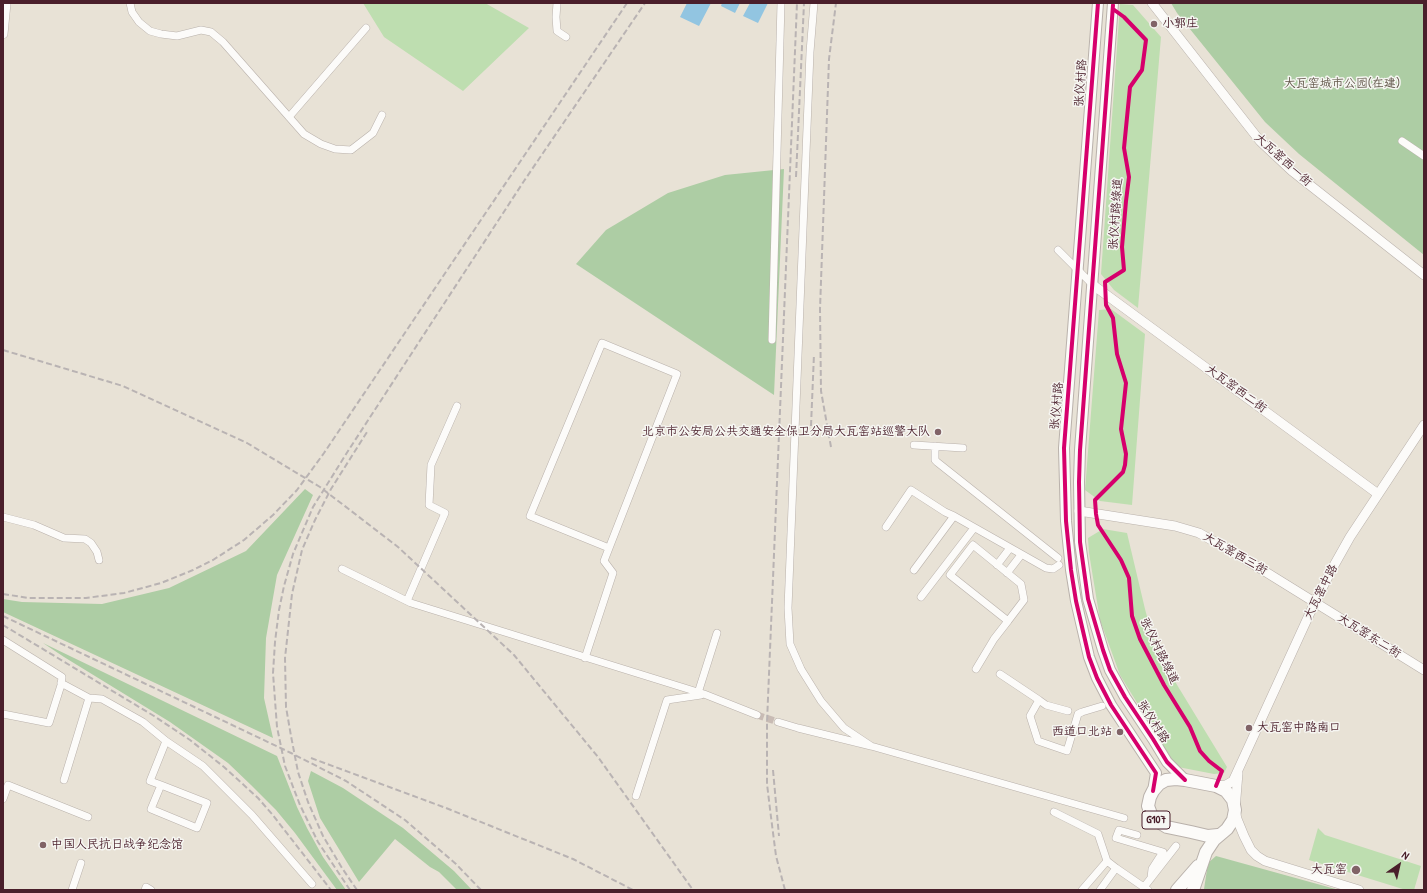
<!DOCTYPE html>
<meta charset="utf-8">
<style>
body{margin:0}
#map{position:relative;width:1427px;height:893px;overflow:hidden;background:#e8e2d6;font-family:"Patrick Hand",sans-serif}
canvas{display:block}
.frame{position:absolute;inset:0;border:4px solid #4a1f2b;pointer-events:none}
.north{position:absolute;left:1379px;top:845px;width:40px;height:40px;-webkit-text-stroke:3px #f6f6f2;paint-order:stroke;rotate:34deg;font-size:11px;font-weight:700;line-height:16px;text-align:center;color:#4a1f2b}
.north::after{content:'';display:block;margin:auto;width:14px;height:18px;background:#4a1f2b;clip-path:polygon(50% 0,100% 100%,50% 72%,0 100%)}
</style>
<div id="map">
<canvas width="1427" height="893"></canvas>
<div class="frame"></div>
<div class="north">N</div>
</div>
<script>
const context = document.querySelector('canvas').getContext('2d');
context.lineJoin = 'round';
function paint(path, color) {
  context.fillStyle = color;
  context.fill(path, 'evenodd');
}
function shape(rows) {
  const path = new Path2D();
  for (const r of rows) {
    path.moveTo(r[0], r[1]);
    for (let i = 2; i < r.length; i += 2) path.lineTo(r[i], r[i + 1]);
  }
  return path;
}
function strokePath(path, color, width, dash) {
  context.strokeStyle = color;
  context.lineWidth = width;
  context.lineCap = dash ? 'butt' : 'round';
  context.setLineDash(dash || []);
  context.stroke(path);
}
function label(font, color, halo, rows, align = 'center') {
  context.font = font + ' "Patrick Hand","LXGW WenKai TC",sans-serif';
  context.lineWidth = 3;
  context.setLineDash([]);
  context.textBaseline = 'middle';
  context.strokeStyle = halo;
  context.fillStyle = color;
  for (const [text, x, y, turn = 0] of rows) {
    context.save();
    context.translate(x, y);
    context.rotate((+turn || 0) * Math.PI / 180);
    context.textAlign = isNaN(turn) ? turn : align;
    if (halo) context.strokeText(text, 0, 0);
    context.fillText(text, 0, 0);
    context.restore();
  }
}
const green = shape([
 [363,3,485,3,529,28,463,91,384,37],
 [1120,4,1133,5,1161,37,1138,308,1114,290,1101,274],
 [1111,309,1145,334,1132,505,1100,501,1085,490,1099,310],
 [1103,529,1127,533,1145,609,1152,635,1168,670,1227,767,1224,773,1214,774,1178,767,1172,760,1120,675,1100,620,1089,553,1088,538],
 [1318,828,1325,835,1421,866,1414,890,1406,890,1309,860]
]);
const forest = shape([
 [1171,3,1424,3,1424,255,1299,154,1265,122,1177,13],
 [784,169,774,395,576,264,606,230,668,193,725,175],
 [305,489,313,495,277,575,266,638,264,698,273,738,3,612,3,599,22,602,102,604,169,588,246,551],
 [43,643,277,756,297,807,307,828,323,857,346,890,337,890,295,833,276,810,251,785,228,763,170,722,64,657],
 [311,771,343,788,403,828,454,871,472,890,457,890,439,872,430,867,395,839,359,882,320,818,308,781],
 [1216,856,1339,890,1211,890,1204,889,1208,863]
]);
const water = shape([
 [687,3,711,3,699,26,680,17],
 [722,3,740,3,735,13,721,6],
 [750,3,768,3,758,23,743,16]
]);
const streetTunnel = shape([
 [757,715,778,722]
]);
const street = shape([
 [130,3,132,12,139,22,150,31,161,34,177,36,201,30,211,32,223,42,304,134,321,144,335,149,351,150,373,133,382,115],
 [557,3,556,17,557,31,566,37],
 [814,3,810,52,788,608,790,644,801,669,821,701,844,728,871,746],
 [289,117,366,28],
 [1402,141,1424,156],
 [1058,250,1093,285],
 [772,340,781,3],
 [914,445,963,448],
 [935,446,935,460,937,462,1058,558],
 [3,517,34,525,64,538,85,539,91,543,97,552,99,560],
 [886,527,911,490,945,512,954,516],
 [973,545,1021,584,1024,600,1008,621,950,575,973,545],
 [997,565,1010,548],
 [342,569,411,603,704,694,757,715],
 [914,570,954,516,1046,568,1053,569,1059,565],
 [1007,573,1021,555],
 [921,597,974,528],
 [407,601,445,513,429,505,431,465,457,406],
 [3,640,62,677,61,685,49,723,3,714],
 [585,658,613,573,604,561,677,374,602,343,530,516,609,548],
 [976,669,994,639,1008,621],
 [1000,674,1039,700],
 [61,683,89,698,64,780],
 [698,693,717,633],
 [89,698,102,699,143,722,166,741,150,781,161,785,207,803,197,828,151,809,161,785],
 [1068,711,1046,705,1039,700,1030,716,1038,741,1067,751,1078,714,1082,712,1102,706],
 [778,722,798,728,871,746,1124,818],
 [166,741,203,766,252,815,312,884],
 [636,796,667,700,701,695],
 [3,799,8,785,88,817],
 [1054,812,1098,834,1107,861],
 [1137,835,1119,830,1116,838,1163,852,1152,869,1151,878],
 [1144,887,1176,846],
 [72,890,81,863],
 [145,890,146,887,151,890],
 [1082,890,1107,861,1116,868],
 [1100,890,1116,868,1148,890]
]);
const secondary = shape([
 [1152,3,1260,141,1292,171,1424,275],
 [3,34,6,3],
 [1093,285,1378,494],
 [1079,511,1175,526,1199,533,1240,556,1424,670],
 [1238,773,1235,810,1237,819,1244,836,1251,850,1257,856,1265,861,1359,890],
 [1216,786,1226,785,1233,781,1315,602,1332,569,1350,537,1424,425]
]);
const primary = shape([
 [1098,3,1064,448,1066,521,1071,570,1076,601,1089,657,1097,678,1111,705,1156,773,1153,791],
 [1113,3,1080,450,1079,482,1080,542,1088,599,1103,650,1110,670,1125,697,1153,739,1167,762,1185,780]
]);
const highway = shape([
 [1177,890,1198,866],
 [1193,890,1206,852,1214,840,1227,829,1233,820,1235,810,1233,800,1226,791,1216,786,1185,780,1176,779,1166,780,1159,784,1153,791,1150,797,1148,806,1151,814,1157,821,1167,827,1191,832,1208,836,1218,835]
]);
const rail = shape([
 [796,177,804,3],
 [3,350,123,386,247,443,320,487,398,547,514,655,598,757,693,890],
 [811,426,814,354],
 [831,447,821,391,820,309,829,59,836,3],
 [3,594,29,598,86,598,124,593,161,583,193,570,213,560,244,540,273,515,297,490,324,453,627,3],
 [3,616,291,753,346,781,405,820,456,864,481,890],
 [3,625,154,716,190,740,224,767,258,798,272,814,331,890],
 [311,758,446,808,573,859,633,890],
 [773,770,779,836],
 [350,890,318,842,300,805,285,766,277,727,273,673,275,642,279,610,284,586,293,554,313,507,348,451,524,181,645,3],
 [357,890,342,868,323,836,308,802,298,772,291,736,286,707,285,658,292,594,302,550,315,520,331,489,367,432],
 [785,890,776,856,771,817,767,784,767,722,797,3]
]);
const cycleway = shape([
 [1098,3,1064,448,1066,521,1071,570,1076,601,1089,657,1097,678,1111,705,1156,773,1153,791],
 [1113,5,1080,450,1079,482,1080,542,1088,599,1103,650,1110,670,1125,697,1153,739,1167,762,1185,780],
 [1113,9,1124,17,1146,40,1142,70,1130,87,1124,148,1129,177,1126,201,1122,247,1124,270,1105,282,1106,305,1113,318,1117,354,1126,383,1121,429,1126,454,1125,465,1123,472,1095,500,1096,514,1098,525,1121,560,1129,578,1132,616,1140,639,1164,685,1190,727,1200,751,1209,761,1222,771,1216,786]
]);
const markers = [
 [1154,24,4,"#816367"],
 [938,432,4,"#816367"],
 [1249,728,4,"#816367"],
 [1120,732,4,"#816367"],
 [43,845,4,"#816367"],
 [1356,870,5,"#816367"]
];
const shields = [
 [1156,820,28]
];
const shieldNames = [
 ["G107",1156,820]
];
const poiNames = [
 ["小郭庄",1162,24],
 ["北京市公安局公共交通安全保卫分局大瓦窑站巡警大队",930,432,"right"],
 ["大瓦窑中路南口",1257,728],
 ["西道口北站",1112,732,"right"],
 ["中国人民抗日战争纪念馆",51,845],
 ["大瓦窑",1347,870,"right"]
];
const streetNames = [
 ["张仪村路",1081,83,-86],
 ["大瓦窑西一街",1283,160,42],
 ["张仪村路绿道",1116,214,-86],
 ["大瓦窑西二街",1236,389,36],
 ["张仪村路",1057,406,-85],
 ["大瓦窑西三街",1235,554,30],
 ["大瓦窑中路",1321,592,-63],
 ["大瓦窑东二街",1369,636,32],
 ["张仪村路绿道",1159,651,64],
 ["张仪村路",1153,722,57]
];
const parkNames = [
 ["大瓦窑城市公园(在建)",1342,84]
];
paint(green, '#bedeb0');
paint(forest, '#adcda4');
paint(water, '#92c5e1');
strokePath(streetTunnel, '#c8bbb4', 7, [7, 3.5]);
strokePath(street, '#b9b1ab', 8);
strokePath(secondary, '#b9b1ab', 10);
strokePath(primary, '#b9b1ab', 12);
strokePath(highway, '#b9b1ab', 14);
strokePath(street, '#fcfbf9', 7);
strokePath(secondary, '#fcfbf9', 9);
strokePath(primary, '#fcfbf9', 10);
strokePath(highway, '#fcfbf9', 12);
strokePath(rail, '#b9b3b3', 2, [6, 3]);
strokePath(cycleway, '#d6006c', 4);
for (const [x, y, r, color] of markers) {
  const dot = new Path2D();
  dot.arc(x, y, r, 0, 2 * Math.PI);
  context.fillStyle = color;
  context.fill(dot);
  strokePath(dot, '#f6f6f2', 1.5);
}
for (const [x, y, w] of shields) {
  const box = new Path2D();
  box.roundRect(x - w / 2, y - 9, w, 18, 3);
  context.fillStyle = '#f6f6f2';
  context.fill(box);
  strokePath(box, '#4a1f2b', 1);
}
label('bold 11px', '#4a1f2b', null, shieldNames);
label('12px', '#4a1f2b', '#f6f6f2', poiNames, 'left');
label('12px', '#4a1f2b', '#f6f6f2', streetNames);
label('12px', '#62574a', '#f6f6f2', parkNames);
</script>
